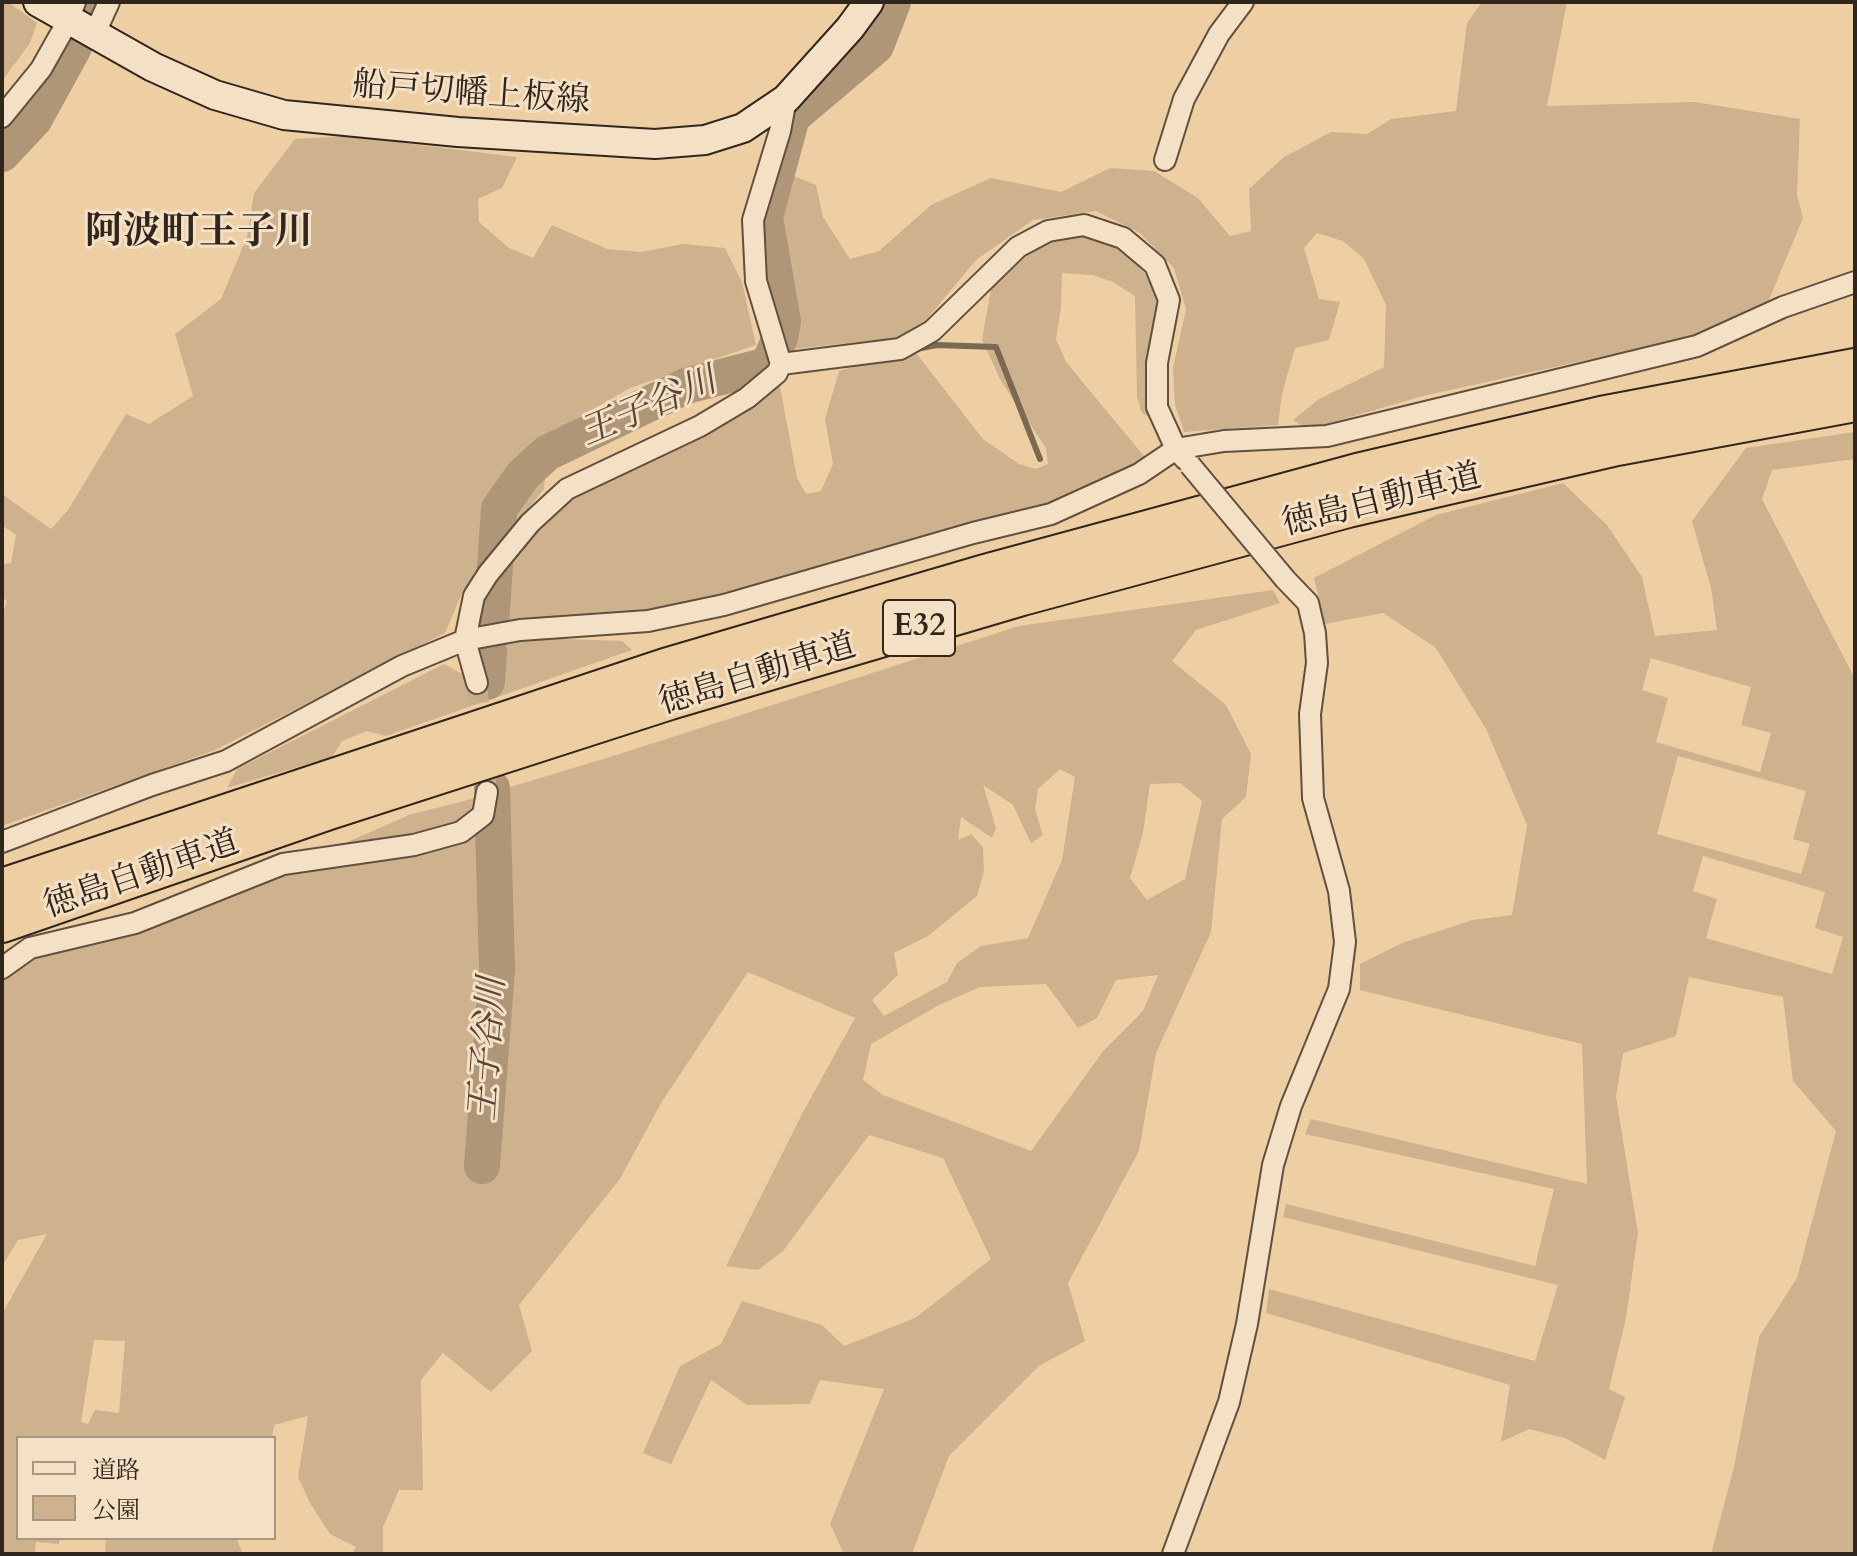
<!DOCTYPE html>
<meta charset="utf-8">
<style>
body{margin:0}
#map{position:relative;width:1857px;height:1556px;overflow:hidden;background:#eecfa4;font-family:Cardo,"Noto Serif JP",serif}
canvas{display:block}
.frame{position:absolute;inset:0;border:4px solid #31261d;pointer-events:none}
.legend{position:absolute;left:16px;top:1436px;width:260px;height:104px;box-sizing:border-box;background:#f4e0c4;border:2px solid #a69681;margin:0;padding:10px 14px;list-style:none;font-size:24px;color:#31261d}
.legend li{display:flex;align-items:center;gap:16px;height:40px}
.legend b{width:40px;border:2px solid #a69681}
</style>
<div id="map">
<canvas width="1857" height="1556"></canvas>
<div class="frame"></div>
<ul class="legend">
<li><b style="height:10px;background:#f4e0c4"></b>道路</li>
<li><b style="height:22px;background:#ceb28d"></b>公園</li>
</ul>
</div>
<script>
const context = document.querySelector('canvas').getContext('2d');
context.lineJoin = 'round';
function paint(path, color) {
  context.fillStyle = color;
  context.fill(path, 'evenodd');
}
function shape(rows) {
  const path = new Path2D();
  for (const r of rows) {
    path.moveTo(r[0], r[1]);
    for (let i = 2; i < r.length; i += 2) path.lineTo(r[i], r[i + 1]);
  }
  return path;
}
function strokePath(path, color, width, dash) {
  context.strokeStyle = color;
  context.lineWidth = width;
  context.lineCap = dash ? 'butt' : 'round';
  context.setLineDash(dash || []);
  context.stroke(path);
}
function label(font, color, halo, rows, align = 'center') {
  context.font = font + ' Cardo,"Noto Serif JP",serif';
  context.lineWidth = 6;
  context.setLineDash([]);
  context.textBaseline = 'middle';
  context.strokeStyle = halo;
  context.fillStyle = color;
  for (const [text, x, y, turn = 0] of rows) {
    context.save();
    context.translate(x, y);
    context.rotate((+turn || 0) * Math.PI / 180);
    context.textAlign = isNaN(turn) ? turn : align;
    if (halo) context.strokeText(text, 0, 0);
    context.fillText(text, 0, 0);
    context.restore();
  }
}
const green = shape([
 [2,2,8,2,37,23,30,43,2,81],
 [1482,2,1567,2,1547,106,1695,102,1800,119,1797,195,1803,218,1769,300,1687,338,1423,396,1323,425,1302,426,1293,420,1319,399,1384,367,1386,305,1364,259,1343,241,1317,233,1304,248,1319,299,1340,302,1329,340,1295,348,1282,394,1278,425,1184,432,1175,405,1173,368,1186,309,1174,268,1140,233,1096,211,1033,220,976,260,926,320,896,338,793,349,796,333,781,216,791,175,816,185,823,217,850,259,879,251,931,205,991,178,1061,192,1110,168,1154,171,1198,198,1230,236,1251,231,1249,189,1284,157,1331,132,1367,134,1391,119,1456,111,1467,23],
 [347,136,517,157,502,188,478,199,479,222,509,248,533,258,552,225,607,249,641,252,683,244,725,248,742,282,756,345,630,388,548,435,544,489,463,591,445,633,215,750,2,826,2,616,7,602,2,596,2,564,11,563,16,535,2,525,2,494,51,529,68,510,126,414,149,424,193,396,175,334,221,299,247,237,254,193,295,139],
 [1090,234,1126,253,1151,280,1159,312,1147,394,1151,418,1142,413,1137,397,1135,296,1113,282,1092,275,1062,273,1061,307,1056,339,1066,362,1144,456,1137,465,1049,507,773,583,654,612,627,612,499,627,502,580,511,561,567,499,779,381,797,478,806,494,821,491,833,464,825,419,839,371,913,349,983,439,1019,464,1036,469,1048,464,1046,448,1001,381,982,340,991,289,1015,263,1051,238],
 [1855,432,1855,459,1772,470,1762,499,1855,679,1855,1554,1711,1554,1734,1467,1759,1337,1797,1278,1836,1131,1793,1081,1783,997,1689,977,1676,1036,1623,1053,1616,1097,1638,1233,1626,1318,1609,1389,1625,1397,1605,1460,1565,1438,1529,1429,1501,1442,1510,1385,1266,1313,1269,1289,1535,1361,1558,1285,1283,1217,1286,1204,1535,1266,1554,1189,1305,1134,1311,1119,1587,1184,1582,1044,1360,990,1360,964,1402,943,1473,920,1512,915,1527,825,1486,729,1436,648,1383,613,1325,624,1314,578,1436,515,1563,483,1607,525,1642,577,1655,636,1717,630,1711,588,1692,521,1746,448],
 [1651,658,1751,687,1741,725,1771,733,1760,772,1656,742,1668,698,1642,690],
 [1678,756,1806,791,1793,839,1810,844,1801,874,1657,834],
 [1703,856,1825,892,1815,928,1843,937,1832,974,1706,938,1717,899,1693,891],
 [1273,590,1280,603,1196,630,1172,661,1226,705,1251,754,1246,797,1222,819,1211,932,1156,1053,1139,1151,1068,1283,1085,1341,1039,1366,949,1456,912,1554,844,1554,830,1524,884,1389,820,1380,810,1404,747,1405,711,1380,671,1464,643,1453,680,1366,721,1344,742,1301,822,1325,844,1346,915,1318,991,1259,943,1158,869,1135,783,1251,758,1270,726,1266,802,1114,855,1018,748,972,661,1103,620,1179,519,1305,532,1351,491,1392,443,1353,421,1380,423,1490,399,1490,383,1527,383,1554,352,1554,356,1547,330,1534,310,1503,298,1477,308,1416,274,1425,272,1438,18,1438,18,1538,60,1538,59,1544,36,1542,35,1554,2,1554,2,1314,47,1234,18,1240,2,1266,2,962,143,932,409,815,464,801,613,756,1019,626],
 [1060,769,1075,777,1062,860,1028,938,981,946,957,963,947,982,884,1016,872,1000,898,975,894,953,928,936,977,896,984,871,983,847,971,834,958,840,961,817,992,838,996,828,983,785,1013,805,1031,843,1043,835,1035,809,1038,789],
 [1180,783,1202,801,1185,879,1147,900,1130,878,1143,833,1150,784],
 [1158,975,1143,1011,1104,1050,1031,1151,883,1095,863,1080,871,1044,939,1005,980,987,1046,984,1078,1028,1097,1018,1116,980],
 [94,1340,125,1341,119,1413,95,1410,88,1424,81,1422],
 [536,638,622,641,632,650,386,736,367,731,342,741,332,757,227,788,237,769,444,664,464,675,468,691,497,682,497,644],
 [106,1538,236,1538,242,1551,241,1554,105,1554]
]);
const stream = shape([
 [916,349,937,345,996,347,1040,459]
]);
const river = shape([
 [2,154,34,120,73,49,93,2],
 [491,623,499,509,523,475,547,453,686,386,768,365,780,338,783,322,765,217,792,117,876,46,893,2],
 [487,682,489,652],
 [482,1166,497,969,492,788]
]);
const streetTunnel = shape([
 [477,683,487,792]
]);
const street = shape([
 [94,35,109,2],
 [786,99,780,131,753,220,756,281,781,364,900,349,932,331,1018,247,1048,231,1084,225,1123,238,1155,265,1169,300,1157,363,1157,407,1176,449,1185,459],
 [2,117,41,69,68,21,75,2],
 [1165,160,1184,99,1219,34,1243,2],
 [477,683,465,640,474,596,488,574,530,523,567,489,700,426,747,398,777,373,781,364],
 [2,842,152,785,226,761,402,666,465,640,520,630,648,621,724,605,973,533,1051,514,1139,474,1176,449,1224,441,1327,436,1697,346,1783,307,1855,282],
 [2,968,30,948,135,923,283,864,414,845,461,832,483,815,487,792],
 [1173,1554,1229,1402,1247,1324,1273,1165,1291,1106,1339,989,1345,942,1339,891,1313,798,1310,714,1317,663,1315,633,1308,603,1285,579]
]);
const secondary = shape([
 [38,2,153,67,215,95,284,115,458,132,655,144,705,140,743,128,786,99,850,28,869,2]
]);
const highway = shape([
 [2,887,665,667,985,573,1357,472,1601,415,1855,367],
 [2,924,329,811,670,701,1022,597,1348,509,1617,447,1855,403]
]);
const streetBridge = shape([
 [1190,465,1285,579]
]);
const shields = [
 [919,628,72]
];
const shieldNames = [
 ["E32",919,628]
];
const streetNames = [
 ["船戸切幡上板線",471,95,4],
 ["徳島自動車道",1382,502,-14],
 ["徳島自動車道",758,676,-17],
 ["徳島自動車道",142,876,-19]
];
const waterNames = [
 ["王子谷川",649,409,-23],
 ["王子谷川",490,1049,-86]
];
const quarterNames = [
 ["阿波町王子川",199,234]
];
paint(green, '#ceb28d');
strokePath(stream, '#7c6952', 6);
strokePath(river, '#ae9676', 36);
strokePath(streetTunnel, '#c8ad89', 20, [20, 10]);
strokePath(street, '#60503f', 24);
strokePath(secondary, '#31261d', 32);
strokePath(highway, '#31261d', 40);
strokePath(street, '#f4e0c4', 20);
strokePath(secondary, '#f4e0c4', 28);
strokePath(highway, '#eecfa4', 36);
strokePath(streetBridge, '#60503f', 24, []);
strokePath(streetBridge, '#f4e0c4', 20);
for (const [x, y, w] of shields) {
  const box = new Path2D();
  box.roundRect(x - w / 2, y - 28, w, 56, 6);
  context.fillStyle = '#f4e0c4';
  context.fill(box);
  strokePath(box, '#31261d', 2);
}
label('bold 32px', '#31261d', null, shieldNames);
label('34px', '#31261d', '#f4e0c4', streetNames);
label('italic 36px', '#564838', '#f4e0c4', waterNames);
label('bold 38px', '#31261d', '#f4e0c4', quarterNames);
</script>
